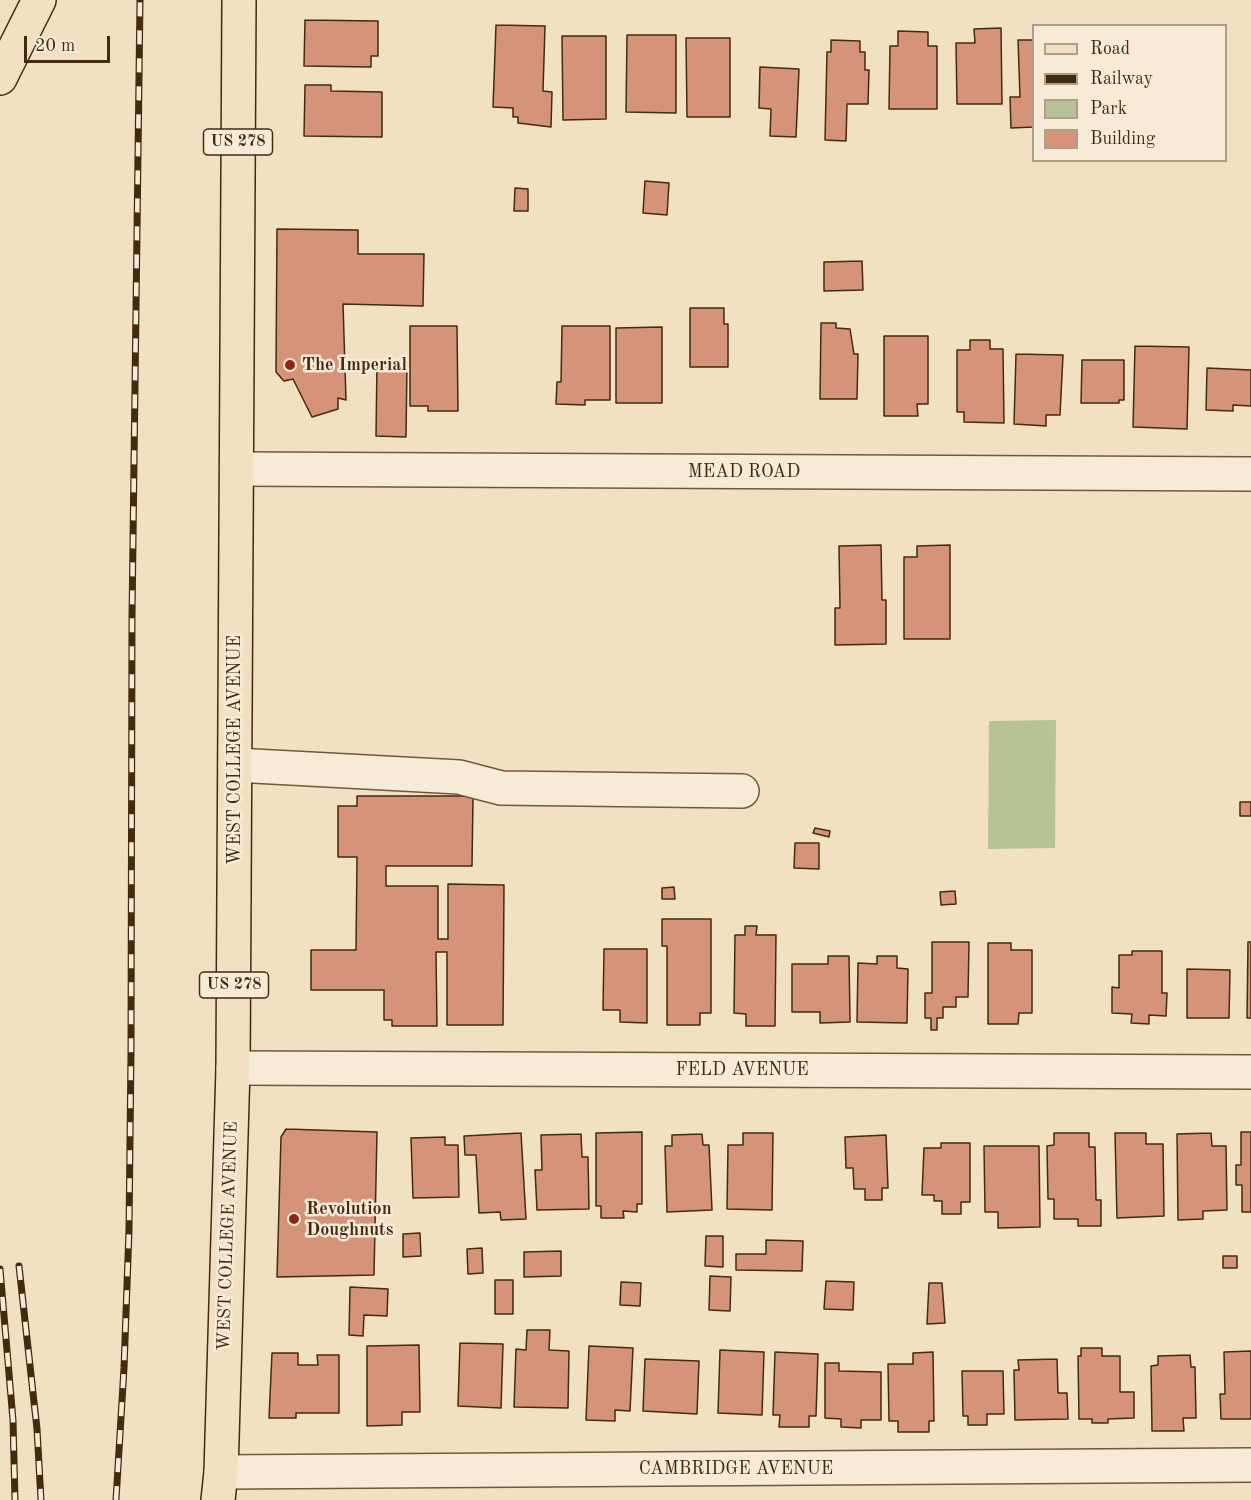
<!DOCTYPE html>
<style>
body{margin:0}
#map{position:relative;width:1251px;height:1500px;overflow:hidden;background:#f2e0c3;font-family:"Old Standard TT",serif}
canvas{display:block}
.legend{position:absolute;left:1032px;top:24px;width:195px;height:138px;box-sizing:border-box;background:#f7ebd8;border:2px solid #af9e88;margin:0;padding:8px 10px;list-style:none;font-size:18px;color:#442a10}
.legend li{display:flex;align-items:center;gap:12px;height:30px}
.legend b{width:30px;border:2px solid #af9e88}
.scale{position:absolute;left:24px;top:36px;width:86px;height:27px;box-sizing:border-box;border:3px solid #442a10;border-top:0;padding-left:8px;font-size:18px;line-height:21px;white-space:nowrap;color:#442a10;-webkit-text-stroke:4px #f7ebd8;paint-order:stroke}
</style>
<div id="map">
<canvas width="1251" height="1500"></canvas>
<ul class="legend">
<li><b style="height:8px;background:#f2e0c3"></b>Road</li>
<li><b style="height:8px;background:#442a10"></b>Railway</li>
<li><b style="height:16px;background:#b7c396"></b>Park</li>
<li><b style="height:16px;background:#d59379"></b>Building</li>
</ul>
<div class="scale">20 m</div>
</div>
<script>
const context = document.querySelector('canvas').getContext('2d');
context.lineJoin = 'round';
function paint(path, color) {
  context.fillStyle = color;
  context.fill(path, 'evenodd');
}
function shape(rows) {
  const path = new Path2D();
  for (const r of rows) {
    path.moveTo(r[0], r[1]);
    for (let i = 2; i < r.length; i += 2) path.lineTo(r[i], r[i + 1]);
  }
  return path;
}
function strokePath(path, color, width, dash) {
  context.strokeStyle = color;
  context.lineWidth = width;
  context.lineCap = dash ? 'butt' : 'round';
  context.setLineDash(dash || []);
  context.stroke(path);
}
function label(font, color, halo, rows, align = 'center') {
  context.font = font + ' "Old Standard TT",serif';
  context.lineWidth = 5;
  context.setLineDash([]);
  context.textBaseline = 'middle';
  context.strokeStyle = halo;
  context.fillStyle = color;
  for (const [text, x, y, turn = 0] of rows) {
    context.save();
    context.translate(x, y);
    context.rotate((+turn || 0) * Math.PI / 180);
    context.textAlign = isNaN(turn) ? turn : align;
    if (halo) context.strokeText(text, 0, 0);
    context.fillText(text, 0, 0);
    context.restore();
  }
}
const green = shape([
 [1056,720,1055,848,988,849,989,721]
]);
const building = shape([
 [305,20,378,21,378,56,371,56,371,67,304,66,305,20],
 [496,25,545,26,543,91,552,92,551,127,518,123,518,117,513,117,513,108,493,107,496,25],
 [1001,28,1002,104,957,104,956,43,975,43,974,29,1001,28],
 [898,31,928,32,928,46,937,46,937,109,889,109,890,46,898,46,898,31],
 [627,35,676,35,676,113,626,112,627,35],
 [562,36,606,36,606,119,563,120,562,36],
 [686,38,730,38,730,117,687,117,686,38],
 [831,40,860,41,860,52,865,52,865,70,869,70,868,104,847,104,846,141,825,140,827,52,831,52,831,40],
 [1018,40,1034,40,1034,127,1011,128,1010,97,1020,97,1018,40],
 [760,67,799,69,796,137,770,136,771,109,759,108,760,67],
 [305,85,331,85,331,91,382,92,382,137,304,136,305,85],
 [645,181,669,183,667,215,643,213,645,181],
 [515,188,528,189,528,211,514,211,515,188],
 [277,229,358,230,358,254,424,254,423,306,343,304,346,400,338,398,338,409,312,417,293,379,284,381,276,372,277,229],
 [862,261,863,290,824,291,824,262,862,261],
 [690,308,724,308,724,324,728,324,728,367,690,367,690,308],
 [821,323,836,323,836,328,850,329,854,354,858,354,857,399,820,399,821,323],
 [410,326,457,326,458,411,428,411,428,406,410,406,410,326],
 [562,326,610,326,610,400,585,400,585,405,556,404,557,382,561,382,562,326],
 [662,327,662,403,616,403,616,328,662,327],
 [884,336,928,336,928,404,917,404,918,416,884,416,884,336],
 [970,340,990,340,990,349,1003,349,1004,423,964,422,964,412,957,412,957,350,970,350,970,340],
 [1135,346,1189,347,1187,429,1133,427,1135,346],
 [1016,354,1063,355,1060,415,1046,415,1046,426,1014,424,1016,354],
 [1082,360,1124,360,1124,400,1119,400,1119,403,1081,403,1082,360],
 [377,362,407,363,406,437,376,436,377,362],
 [1207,368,1251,370,1251,406,1233,405,1233,411,1206,410,1207,368],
 [881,545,882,600,886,600,886,644,835,645,835,608,840,608,839,546,881,545],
 [950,545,950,639,904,639,904,557,917,557,917,546,950,545],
 [357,796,473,796,472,866,386,866,386,886,438,886,438,939,448,939,448,884,504,885,503,1025,447,1025,447,952,436,952,437,1026,392,1026,392,1020,384,1020,384,990,311,990,311,950,356,950,357,857,338,857,338,806,357,806,357,796],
 [1240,802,1251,802,1251,816,1240,816,1240,802],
 [815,828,830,831,829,837,813,833,815,828],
 [795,843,819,843,819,869,794,868,795,843],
 [674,887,675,899,662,899,662,888,674,887],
 [955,891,956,904,941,905,940,892,955,891],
 [662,919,711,919,711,1013,700,1013,700,1025,667,1025,667,946,662,946,662,919],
 [745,926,757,926,756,935,776,935,775,1026,746,1026,746,1014,734,1013,735,935,745,935,745,926],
 [932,942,969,942,968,997,956,997,956,1007,943,1007,943,1018,937,1018,937,1030,931,1030,931,1018,925,1018,925,993,932,993,932,942],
 [1248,942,1251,942,1251,1018,1247,1018,1248,942],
 [988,943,1011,943,1011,950,1032,950,1032,1013,1019,1013,1018,1024,988,1024,988,943],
 [604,949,647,949,647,1023,620,1022,620,1010,603,1010,604,949],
 [1132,951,1162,951,1162,993,1167,993,1166,1016,1149,1015,1149,1024,1131,1023,1132,1014,1112,1013,1112,987,1119,988,1119,955,1132,955,1132,951],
 [828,956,849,956,850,1022,820,1023,820,1012,792,1012,792,964,828,964,828,956],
 [877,956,897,956,897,968,908,969,907,1023,857,1022,858,963,877,964,877,956],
 [1187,969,1230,970,1229,1018,1187,1018,1187,969],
 [286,1129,377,1132,374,1275,277,1277,281,1137,286,1129],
 [642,1132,642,1204,637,1204,637,1212,623,1211,624,1218,601,1218,601,1206,596,1206,596,1133,642,1132],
 [1241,1132,1251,1132,1251,1212,1242,1212,1242,1185,1236,1185,1236,1165,1241,1165,1241,1132],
 [521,1133,526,1219,501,1220,500,1212,479,1213,476,1155,465,1155,464,1136,521,1133],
 [743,1133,773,1133,772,1210,727,1209,728,1145,743,1145,743,1133],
 [1054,1133,1089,1133,1089,1147,1095,1147,1096,1200,1101,1200,1101,1226,1078,1226,1078,1219,1054,1219,1054,1199,1048,1199,1047,1146,1054,1145,1054,1133],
 [1115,1133,1146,1133,1146,1144,1163,1144,1164,1216,1117,1218,1115,1133],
 [1211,1133,1212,1146,1226,1146,1227,1210,1203,1211,1203,1219,1178,1220,1177,1134,1211,1133],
 [581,1134,582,1157,588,1157,589,1209,537,1210,535,1170,542,1170,541,1135,581,1134],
 [702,1134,703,1145,709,1145,712,1210,667,1212,665,1146,672,1146,672,1135,702,1134],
 [886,1135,888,1188,882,1188,882,1200,865,1200,865,1189,854,1189,853,1168,846,1168,845,1137,886,1135],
 [445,1137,445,1145,458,1145,459,1197,413,1198,411,1138,445,1137],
 [941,1143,970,1143,970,1202,961,1202,961,1214,942,1214,942,1201,934,1201,934,1195,922,1195,924,1148,941,1148,941,1143],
 [984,1146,1039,1146,1040,1227,998,1228,998,1212,985,1212,984,1146],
 [420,1233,421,1256,403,1257,403,1234,420,1233],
 [706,1236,723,1236,723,1267,705,1266,706,1236],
 [766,1240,803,1241,802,1271,736,1270,736,1254,766,1254,766,1240],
 [482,1248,483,1273,468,1274,467,1249,482,1248],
 [561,1251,561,1276,524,1277,524,1252,561,1251],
 [1223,1256,1237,1256,1237,1268,1223,1268,1223,1256],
 [710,1276,731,1277,730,1311,709,1310,710,1276],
 [495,1280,513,1280,513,1314,495,1314,495,1280],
 [826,1281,854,1282,853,1310,824,1309,826,1281],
 [621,1282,641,1283,640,1306,620,1305,621,1282],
 [929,1283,942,1283,945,1323,927,1324,929,1283],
 [350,1287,388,1289,387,1316,364,1315,363,1336,349,1335,350,1287],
 [527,1330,550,1330,549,1350,569,1351,568,1408,514,1407,516,1349,526,1350,527,1330],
 [460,1343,503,1344,501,1408,458,1406,460,1343],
 [419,1345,420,1412,402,1412,402,1425,367,1426,367,1346,419,1345],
 [589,1346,633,1348,630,1411,615,1410,615,1421,586,1420,589,1346],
 [1081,1348,1102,1348,1102,1356,1120,1356,1120,1392,1134,1392,1134,1418,1108,1419,1108,1423,1092,1423,1092,1419,1079,1419,1078,1356,1081,1356,1081,1348],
 [720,1350,764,1352,762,1415,718,1413,720,1350],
 [1251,1351,1251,1419,1221,1419,1220,1394,1225,1394,1224,1352,1251,1351],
 [775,1352,818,1354,816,1416,809,1416,809,1427,779,1427,780,1415,773,1415,775,1352],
 [933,1352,934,1421,929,1421,929,1432,898,1432,898,1421,889,1421,888,1364,913,1364,913,1353,933,1352],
 [272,1353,298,1353,298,1365,318,1365,317,1355,339,1355,339,1413,296,1413,296,1418,269,1418,272,1353],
 [1190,1355,1191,1367,1195,1367,1196,1418,1183,1418,1184,1431,1152,1431,1151,1366,1158,1365,1158,1356,1190,1355],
 [645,1359,699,1361,697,1414,643,1411,645,1359],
 [1057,1359,1058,1393,1067,1393,1068,1419,1015,1420,1014,1370,1019,1370,1018,1360,1057,1359],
 [825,1363,839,1363,839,1371,881,1372,881,1420,861,1420,861,1428,841,1427,841,1419,825,1418,825,1363],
 [962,1371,1003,1371,1004,1414,987,1414,987,1425,968,1425,968,1416,963,1416,962,1371]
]);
const minor = shape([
 [238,469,1251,474],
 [235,765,459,777,501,788,742,791],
 [233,1068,1251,1072],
 [221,1472,1251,1465]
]);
const major = shape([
 [0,78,39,0],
 [218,1500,221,1472,233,1068,239,0]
]);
const rail = shape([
 [19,1266,37,1429,41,1500],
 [0,1269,13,1420,15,1500],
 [116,1500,124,1368,129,1230,131,1051,132,617,140,0]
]);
const markers = [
 [290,365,6,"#8f2418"],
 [294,1219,6,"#8f2418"]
];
const shields = [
 [238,142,69],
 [234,985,69]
];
const shieldNames = [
 ["US 278",238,142],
 ["US 278",234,985]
];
const poiNames = [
 ["The Imperial",302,365],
 ["Revolution",306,1209],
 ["Doughnuts",306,1230]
];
const streetNames = [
 ["MEAD ROAD",744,472],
 ["WEST COLLEGE AVENUE",235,750,-90],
 ["FELD AVENUE",742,1070],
 ["WEST COLLEGE AVENUE",228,1236,-88],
 ["CAMBRIDGE AVENUE",736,1469]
];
paint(green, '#b7c396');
paint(building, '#d59379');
strokePath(building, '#442a10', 1.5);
strokePath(minor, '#70583d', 36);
strokePath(major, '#442a10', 36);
strokePath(minor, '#f7ebd8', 33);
strokePath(major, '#f2e0c3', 33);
strokePath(rail, '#442a10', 7);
strokePath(rail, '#f7ebd8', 4.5, [14]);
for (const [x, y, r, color] of markers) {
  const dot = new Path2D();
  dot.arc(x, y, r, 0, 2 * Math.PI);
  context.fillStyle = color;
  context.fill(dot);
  strokePath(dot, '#f7ebd8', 2);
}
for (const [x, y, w] of shields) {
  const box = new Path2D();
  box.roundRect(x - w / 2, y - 13, w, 26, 4.5);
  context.fillStyle = '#f7ebd8';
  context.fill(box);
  strokePath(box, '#442a10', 1.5);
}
label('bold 16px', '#442a10', null, shieldNames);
label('bold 18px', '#442a10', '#f7ebd8', poiNames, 'left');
label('18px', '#442a10', '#f7ebd8', streetNames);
</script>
